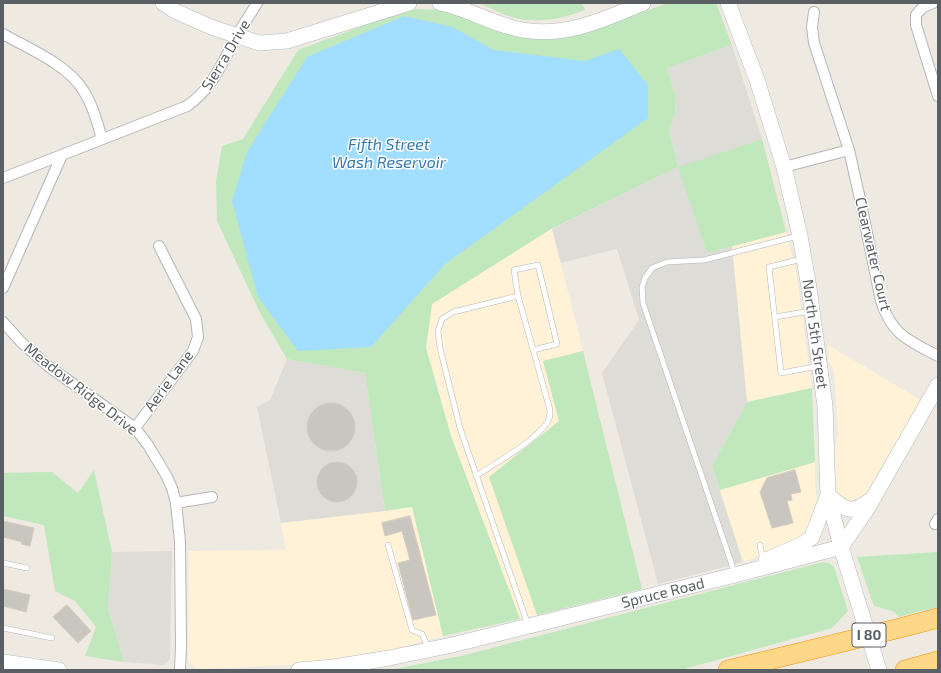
<!DOCTYPE html>
<html>
<head>
<meta charset="utf-8">
<style>
	body { margin:0 }
	#map { position:relative; width:941px; height:673px; overflow:hidden; background:#eeeae2; font-family:"Exo 2",sans-serif }
	canvas { display:block }
	.frame { position:absolute; inset:0; border:4px solid #5a5f64; pointer-events:none }
</style>
</head>
<body>
<div id="map">
<canvas width="941" height="673"></canvas>
<div class="frame"></div>
</div>
<script>
const ctx = document.querySelector('canvas').getContext('2d');
ctx.lineJoin = 'round';
function fillPath(path, color) {
  ctx.fillStyle = color;
  ctx.fill(path, 'evenodd');
}
function strokePath(path, color, width, dash) {
  ctx.strokeStyle = color;
  ctx.lineWidth = width;
  ctx.lineCap = dash ? 'butt' : 'round';
  ctx.setLineDash(dash || []);
  ctx.stroke(path);
}
function drawText(font, color, halo, rows, align = 'center') {
  ctx.font = font + ' "Exo 2",sans-serif';
  ctx.lineWidth = 3;
  ctx.setLineDash([]);
  ctx.textBaseline = 'middle';
  ctx.strokeStyle = halo;
  ctx.fillStyle = color;
  for (const [text, x, y, turn = 0] of rows) {
    ctx.save();
    ctx.translate(x, y);
    ctx.rotate((+turn || 0) * Math.PI / 180);
    ctx.textAlign = isNaN(turn) ? turn : align;
    if (halo) ctx.strokeText(text, 0, 0);
    ctx.fillText(text, 0, 0);
    ctx.restore();
  }
}
const commercial = new Path2D(`
	M 552,229 L 583,351 L 543,361 L 559,421 L 489,477 L 537,615 L 520,619 L 451,436 L 426,348 L 432,304 Z
	M 786,232 L 796,270 L 812,388 L 747,402 L 732,246 Z
	M 828,345 L 921,400 L 861,502 L 857,506 L 836,496 L 835,450 L 838,434 L 834,371 L 829,362 Z
	M 815,462 L 815,483 L 818,510 L 811,531 L 796,543 L 738,564 L 720,490 Z
	M 412,507 L 443,636 L 372,655 L 310,664 L 197,669 L 188,662 L 189,551 L 286,550 L 281,523 Z`);
const industrial = new Path2D(`
	M 732,45 L 762,139 L 679,167 L 707,253 L 732,246 L 747,402 L 712,466 L 743,562 L 658,584 L 602,373 L 639,320 L 617,249 L 561,263 L 552,229 L 678,167 L 669,130 L 675,114 L 676,97 L 667,68 Z
	M 287,359 L 365,373 L 385,511 L 281,523 L 257,407 L 270,400 Z
	M 172,551 L 170,659 L 164,665 L 124,662 L 108,609 L 112,552 Z`);
const green = new Path2D(`
	M 479,3 L 582,3 L 585,10 C 561,19 537,24 511,17 C 500,13 490,8 479,3 Z
	M 668,3 L 716,3 L 732,45 L 667,68 L 676,97 L 675,114 L 669,130 L 678,167 L 762,139 L 786,232 L 707,253 L 678,167 L 551,229 L 432,304 L 426,348 L 451,436 L 520,619 L 443,636 L 412,507 L 385,511 L 365,373 L 287,359 L 260,313 L 217,221 L 216,181 L 222,146 L 243,139 L 298,50 L 395,14 L 414,9 L 450,10 L 518,36 L 539,39 L 564,37 L 600,27 Z
	M 583,351 L 642,589 L 537,615 L 489,477 L 559,421 L 543,361 Z
	M 812,388 L 815,462 L 720,490 L 712,466 L 747,402 Z
	M 94,470 L 112,552 L 108,609 L 124,662 L 85,656 L 96,627 L 75,601 L 55,591 L 44,525 L 3,516 L 3,473 L 52,472 L 78,493 Z
	M 938,552 L 938,607 L 898,617 L 895,612 L 874,606 L 857,557 Z
	M 823,562 L 829,563 L 834,567 L 848,611 L 832,628 L 681,670 L 389,670 L 461,656 Z`);
const water = new Path2D(`
	M 404,16 L 452,27 L 494,50 L 585,61 L 619,49 L 648,85 L 648,118 L 445,264 L 371,347 L 298,351 L 258,297 L 232,201 L 247,152 L 307,57 Z`);
const building = new Path2D(`
	M307 427a24 24 0 1 1 48 0a24 24 0 1 1-48 0Z
	M317 482a20 20 0 1 1 40 0a20 20 0 1 1-40 0Z
	M 795,470 L 801,492 L 791,494 L 792,500 L 787,501 L 793,523 L 772,528 L 760,492 L 767,478 Z
	M 410,516 L 436,615 L 413,620 L 398,563 L 410,560 L 402,531 L 385,536 L 382,523 Z
	M 3,521 L 34,528 L 30,546 L 21,544 L 22,542 L 3,537 Z
	M 3,589 L 30,595 L 26,612 L 3,606 Z
	M 67,605 L 91,631 L 78,643 L 53,617 Z`);
const lane = new Path2D(`
	M 802,259 L 769,267 L 781,373 L 819,366
	M 518,296 L 514,270 L 538,265 L 557,344 L 533,350
	M 775,317 L 811,311
	M 476,476 C 496,463 532,443 546,424 C 550,420 550,415 550,410 L 518,296 L 453,312 L 442,319 L 438,331 L 440,348 L 460,428 L 528,625
	M 388,545 L 412,630 L 422,634 L 429,649
	M 760,545 L 763,560
	M 3,563 L 27,568
	M 735,574 L 643,303 L 642,287 L 645,278 L 652,268 L 667,262 L 704,260 L 798,236
	M 3,628 L 52,638`);
const street = new Path2D(`
	M 933,3 L 923,7 L 916,15 L 916,25 L 938,96
	M 814,12 L 812,27 L 814,43 L 849,150 L 860,199 L 881,301 C 892,335 908,340 938,356
	M 3,34 C 29,49 67,64 83,90 C 93,105 97,122 102,139
	M 784,167 L 849,150
	M 3,178 L 187,106 C 212,89 222,63 236,38 C 242,26 250,15 257,3
	M 3,288 L 62,155
	M 3,322 L 21,342 L 48,366 L 135,428 L 148,445 L 166,475 L 172,488 L 176,503 L 180,541 L 181,645 L 180,670
	M 135,428 L 193,351 L 198,337 L 196,319 L 159,246
	M 176,503 L 212,497
	M 935,524 L 938,519`);
const secondary = new Path2D(`
	M 163,3 L 175,11 L 211,27 L 259,43 L 287,41 L 409,3
	M 440,3 C 464,8 484,19 507,26 C 554,42 600,22 643,3
	M 728,3 L 757,80 L 784,167 L 800,236 L 809,288 L 825,406 L 828,495 L 841,547 L 879,670
	M 828,495 C 847,511 850,515 872,499
	M 766,560 L 803,544 L 812,537 L 828,495
	M 3,662 L 59,670
	M 299,670 L 334,667 L 389,658 L 452,645 L 735,575 L 841,547 L 867,509 L 938,385`);
const highway = new Path2D(`
	M 904,627 L 938,618
	M 728,670 L 835,644
	M 905,670 L 938,661`);
const highwayBridge = new Path2D(`
	M 835,644 L 904,627`);
const shields = [
	[869,635,34]
];
const shieldNames = [
	["I 80",869,635]
];
const streetNames = [
	["Sierra Drive",226,55,-59],
	["Clearwater Court",873,254,77],
	["North 5th Street",815,334,82],
	["Aerie Lane",169,381,-54],
	["Meadow Ridge Drive",81,389,38],
	["Spruce Road",663,593,-14]
];
const waterNames = [
	["Fifth Street",389,145],
	["Wash Reservoir",389,163]
];
fillPath(commercial, '#fff2d6');
fillPath(industrial, '#dedcd7');
fillPath(green, '#c1e7bd');
fillPath(water, '#a1deff');
fillPath(building, '#c9c5bf');
strokePath(building, '#d3ccc0', 1);
strokePath(lane, '#b3b6ba', 6);
strokePath(street, '#b3b6ba', 12);
strokePath(secondary, '#b4b8bd', 16);
strokePath(highway, '#f09100', 20);
strokePath(lane, '#fff', 5);
strokePath(street, '#fff', 10);
strokePath(secondary, '#fff', 15);
strokePath(highway, '#ffd788', 19);
strokePath(highwayBridge, '#f09100', 20, []);
strokePath(highwayBridge, '#ffd788', 19);
for (const [x, y, w] of shields) {
  const box = new Path2D();
  box.roundRect(x - w / 2, y - 12, w, 24, 3);
  ctx.fillStyle = '#fff';
  ctx.fill(box);
  strokePath(box, '#5a5f64', 1);
}
drawText('bold 14px', '#5a5f64', null, shieldNames);
drawText('15px', '#5a5f64', '#fff', streetNames);
drawText('italic 16px', '#377aad', '#fff', waterNames);
</script>
</body>
</html>
